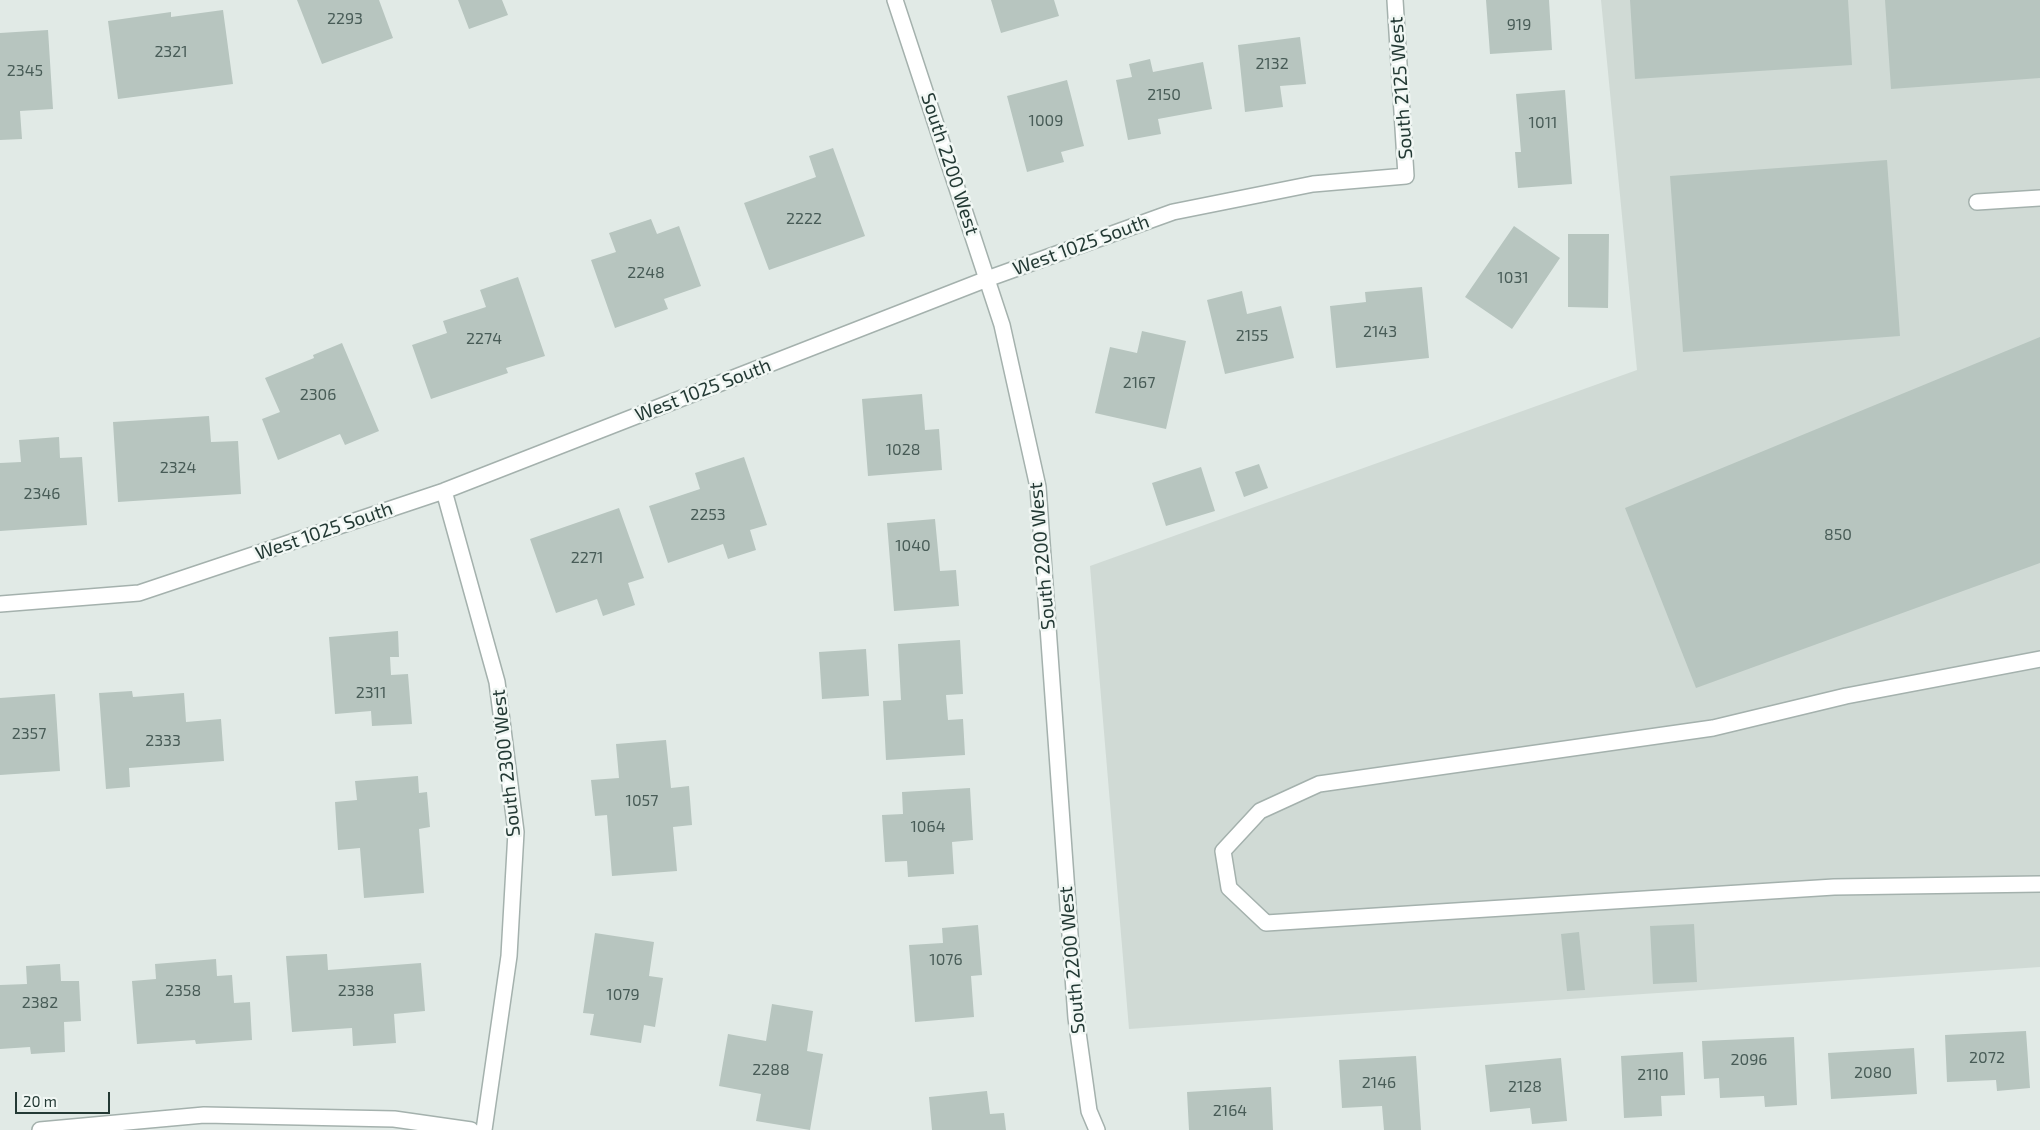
<!DOCTYPE html>
<html>
<head>
<meta charset="utf-8">
<style>
	body { margin:0 }
	#map { position:relative; width:2040px; height:1130px; overflow:hidden; background:#e1eae6; font-family:"Exo 2",sans-serif }
	canvas { display:block }
	.scale { position:absolute; left:15px; top:1092px; width:95px; height:22px; box-sizing:border-box; border:2px solid #233934; border-top:0; padding-left:6px; font-size:15px; line-height:18px; white-space:nowrap; color:#233934; -webkit-text-stroke:4px #f1f7f4; paint-order:stroke }
</style>
</head>
<body>
<div id="map">
<canvas width="2040" height="1130"></canvas>
<div class="scale">20 m</div>
</div>
<script>
const ctx = document.querySelector('canvas').getContext('2d');
ctx.lineJoin = 'round';
function fillPath(path, color) {
  ctx.fillStyle = color;
  ctx.fill(path, 'evenodd');
}
function strokePath(path, color, width, dash) {
  ctx.strokeStyle = color;
  ctx.lineWidth = width;
  ctx.lineCap = dash ? 'butt' : 'round';
  ctx.setLineDash(dash || []);
  ctx.stroke(path);
}
function drawText(font, color, halo, rows, align = 'center') {
  ctx.font = font + ' "Exo 2",sans-serif';
  ctx.lineWidth = 5;
  ctx.setLineDash([]);
  ctx.textBaseline = 'middle';
  ctx.strokeStyle = halo;
  ctx.fillStyle = color;
  for (const [text, x, y, turn = 0] of rows) {
    ctx.save();
    ctx.translate(x, y);
    ctx.rotate((+turn || 0) * Math.PI / 180);
    ctx.textAlign = isNaN(turn) ? turn : align;
    if (halo) ctx.strokeText(text, 0, 0);
    ctx.fillText(text, 0, 0);
    ctx.restore();
  }
}
const built = new Path2D(`
	M 1601,0 L 2040,0 L 2040,967 L 1129,1029 L 1090,566 L 1637,370 Z`);
const building = new Path2D(`
	M 297,0 L 379,0 L 393,38 L 322,64 Z
	M 458,0 L 502,0 L 508,15 L 469,29 Z
	M 991,0 L 1054,0 L 1059,16 L 1001,33 Z
	M 1486,0 L 1549,0 L 1552,50 L 1490,54 Z
	M 1630,0 L 1848,0 L 1852,65 L 1635,79 Z
	M 1885,0 L 2040,0 L 2040,78 L 1891,89 Z
	M 223,10 L 233,84 L 118,99 L 108,21 L 171,12 L 171,17 Z
	M 48,30 L 53,109 L 20,111 L 22,139 L 0,140 L 0,33 Z
	M 1300,37 L 1306,84 L 1280,86 L 1283,107 L 1245,112 L 1238,45 Z
	M 1150,59 L 1153,72 L 1203,62 L 1212,109 L 1158,119 L 1161,134 L 1128,140 L 1116,80 L 1132,77 L 1129,64 Z
	M 1067,80 L 1084,146 L 1061,152 L 1064,162 L 1027,172 L 1007,96 Z
	M 1565,90 L 1572,184 L 1518,188 L 1515,152 L 1521,152 L 1516,94 Z
	M 833,148 L 865,236 L 769,270 L 744,203 L 816,177 L 809,156 Z
	M 1887,160 L 1900,336 L 1683,352 L 1670,176 Z
	M 651,219 L 657,234 L 679,226 L 701,286 L 664,299 L 668,309 L 615,328 L 591,260 L 616,252 L 609,233 Z
	M 1514,226 L 1560,258 L 1512,329 L 1465,297 Z
	M 1568,234 L 1609,234 L 1608,308 L 1568,307 Z
	M 518,277 L 545,356 L 506,368 L 508,373 L 431,399 L 412,345 L 447,333 L 443,321 L 486,307 L 480,290 Z
	M 1422,287 L 1429,358 L 1336,368 L 1330,306 L 1366,302 L 1365,292 Z
	M 1242,291 L 1247,314 L 1281,306 L 1294,358 L 1225,374 L 1207,300 Z
	M 1142,331 L 1186,341 L 1166,429 L 1095,413 L 1110,347 L 1137,353 Z
	M 2040,337 L 2040,563 L 1696,688 L 1625,508 Z
	M 342,343 L 379,431 L 345,445 L 340,434 L 278,460 L 262,419 L 280,412 L 265,378 L 314,358 L 313,355 Z
	M 922,394 L 925,430 L 939,429 L 942,470 L 868,476 L 862,399 Z
	M 209,416 L 211,442 L 238,441 L 241,494 L 118,502 L 113,422 Z
	M 59,437 L 60,458 L 82,457 L 87,525 L 0,531 L 0,463 L 21,462 L 19,440 Z
	M 744,457 L 767,525 L 750,530 L 756,550 L 728,559 L 723,544 L 668,563 L 649,506 L 700,489 L 695,473 Z
	M 1259,464 L 1268,488 L 1244,497 L 1235,472 Z
	M 1201,467 L 1215,511 L 1166,526 L 1152,483 Z
	M 619,508 L 644,578 L 628,583 L 635,605 L 603,616 L 597,599 L 556,613 L 530,539 Z
	M 935,519 L 940,571 L 956,570 L 959,606 L 894,611 L 887,523 Z
	M 398,631 L 399,657 L 390,657 L 391,675 L 408,674 L 412,724 L 372,726 L 371,711 L 335,714 L 329,637 Z
	M 960,640 L 963,694 L 946,695 L 948,720 L 963,719 L 965,755 L 886,760 L 883,701 L 901,700 L 898,644 Z
	M 866,649 L 869,696 L 822,699 L 819,652 Z
	M 132,691 L 133,697 L 184,693 L 186,722 L 221,719 L 224,761 L 129,768 L 130,787 L 106,789 L 99,693 Z
	M 55,694 L 60,771 L 0,775 L 0,698 Z
	M 666,740 L 671,788 L 689,786 L 692,825 L 673,827 L 677,871 L 612,876 L 607,815 L 595,816 L 591,780 L 619,778 L 616,744 Z
	M 418,776 L 419,793 L 427,792 L 430,827 L 419,829 L 424,893 L 364,898 L 360,848 L 338,850 L 335,802 L 357,800 L 355,781 Z
	M 970,788 L 973,840 L 952,842 L 954,874 L 908,877 L 907,861 L 885,862 L 882,815 L 903,814 L 902,792 Z
	M 1694,924 L 1697,982 L 1653,984 L 1650,926 Z
	M 978,925 L 982,975 L 971,976 L 974,1017 L 915,1022 L 909,945 L 943,943 L 942,928 Z
	M 1579,932 L 1585,990 L 1567,991 L 1561,934 Z
	M 595,933 L 654,942 L 649,976 L 663,978 L 655,1027 L 644,1025 L 641,1043 L 590,1035 L 594,1014 L 583,1013 Z
	M 327,954 L 328,970 L 421,963 L 425,1011 L 394,1014 L 396,1043 L 353,1046 L 352,1028 L 292,1032 L 286,956 Z
	M 216,959 L 217,976 L 232,975 L 234,1003 L 250,1002 L 252,1040 L 196,1044 L 195,1040 L 137,1044 L 132,981 L 156,979 L 155,964 Z
	M 60,964 L 61,981 L 79,981 L 81,1021 L 64,1022 L 65,1052 L 31,1054 L 30,1047 L 0,1049 L 0,985 L 27,984 L 26,966 Z
	M 772,1004 L 813,1011 L 807,1051 L 823,1054 L 810,1130 L 756,1121 L 761,1094 L 719,1086 L 728,1034 L 766,1041 Z
	M 2026,1031 L 2030,1088 L 1997,1091 L 1996,1080 L 1947,1082 L 1945,1035 Z
	M 1794,1037 L 1797,1105 L 1765,1107 L 1764,1096 L 1720,1098 L 1719,1078 L 1704,1079 L 1702,1041 Z
	M 1914,1048 L 1917,1094 L 1831,1099 L 1828,1053 Z
	M 1683,1052 L 1685,1095 L 1661,1096 L 1662,1116 L 1624,1118 L 1621,1056 Z
	M 1416,1056 L 1421,1130 L 1384,1130 L 1382,1106 L 1342,1108 L 1339,1060 Z
	M 1561,1058 L 1567,1121 L 1532,1124 L 1530,1108 L 1490,1112 L 1485,1065 Z
	M 1271,1087 L 1273,1130 L 1189,1130 L 1187,1092 Z
	M 987,1091 L 990,1114 L 1004,1113 L 1006,1130 L 932,1130 L 929,1097 Z`);
const minor = new Path2D(`
	M 895,0 L 1002,325 L 1038,487 L 1076,1018 L 1089,1111 L 1097,1130
	M 1977,202 L 2040,198
	M 444,491 L 497,682 L 516,832 L 509,956 L 484,1130
	M 0,604 L 139,593 L 444,491 L 987,279 L 1173,212 L 1313,184 L 1406,176 L 1395,0
	M 2040,659 L 1846,696 L 1713,728 L 1319,784 L 1260,811 L 1223,851 L 1229,888 L 1266,923 L 1834,887 L 2040,884
	M 40,1130 L 204,1115 L 394,1119 L 471,1130`);
const numberNames = [
	["2293",345,19],
	["919",1519,25],
	["2321",171,52],
	["2132",1272,64],
	["2345",25,71],
	["2150",1164,95],
	["1009",1046,121],
	["1011",1543,123],
	["2222",804,219],
	["2248",646,273],
	["1031",1513,278],
	["2143",1380,332],
	["2155",1252,336],
	["2274",484,339],
	["2167",1139,383],
	["2306",318,395],
	["1028",903,450],
	["2324",178,468],
	["2346",42,494],
	["2253",708,515],
	["850",1838,535],
	["1040",913,546],
	["2271",587,558],
	["2311",371,693],
	["2357",29,734],
	["2333",163,741],
	["1057",642,801],
	["1064",928,827],
	["1076",946,960],
	["2358",183,991],
	["2338",356,991],
	["1079",623,995],
	["2382",40,1003],
	["2072",1987,1058],
	["2096",1749,1060],
	["2288",771,1070],
	["2080",1873,1073],
	["2110",1653,1075],
	["2146",1379,1083],
	["2128",1525,1087],
	["2164",1230,1111]
];
const streetNames = [
	["South 2125 West",1401,88,-94],
	["South 2200 West",950,164,72],
	["West 1025 South",1081,245,-20],
	["West 1025 South",703,390,-21],
	["West 1025 South",324,531,-19],
	["South 2200 West",1042,556,-95],
	["South 2300 West",506,763,-96],
	["South 2200 West",1072,960,-95]
];
fillPath(built, '#d0dad5');
fillPath(building, '#b7c5bf');
strokePath(minor, '#a4b1ad', 18);
strokePath(minor, '#fff', 15);
drawText('16px', '#485c57', null, numberNames);
drawText('19px', '#233934', '#f1f7f4', streetNames);
</script>
</body>
</html>
